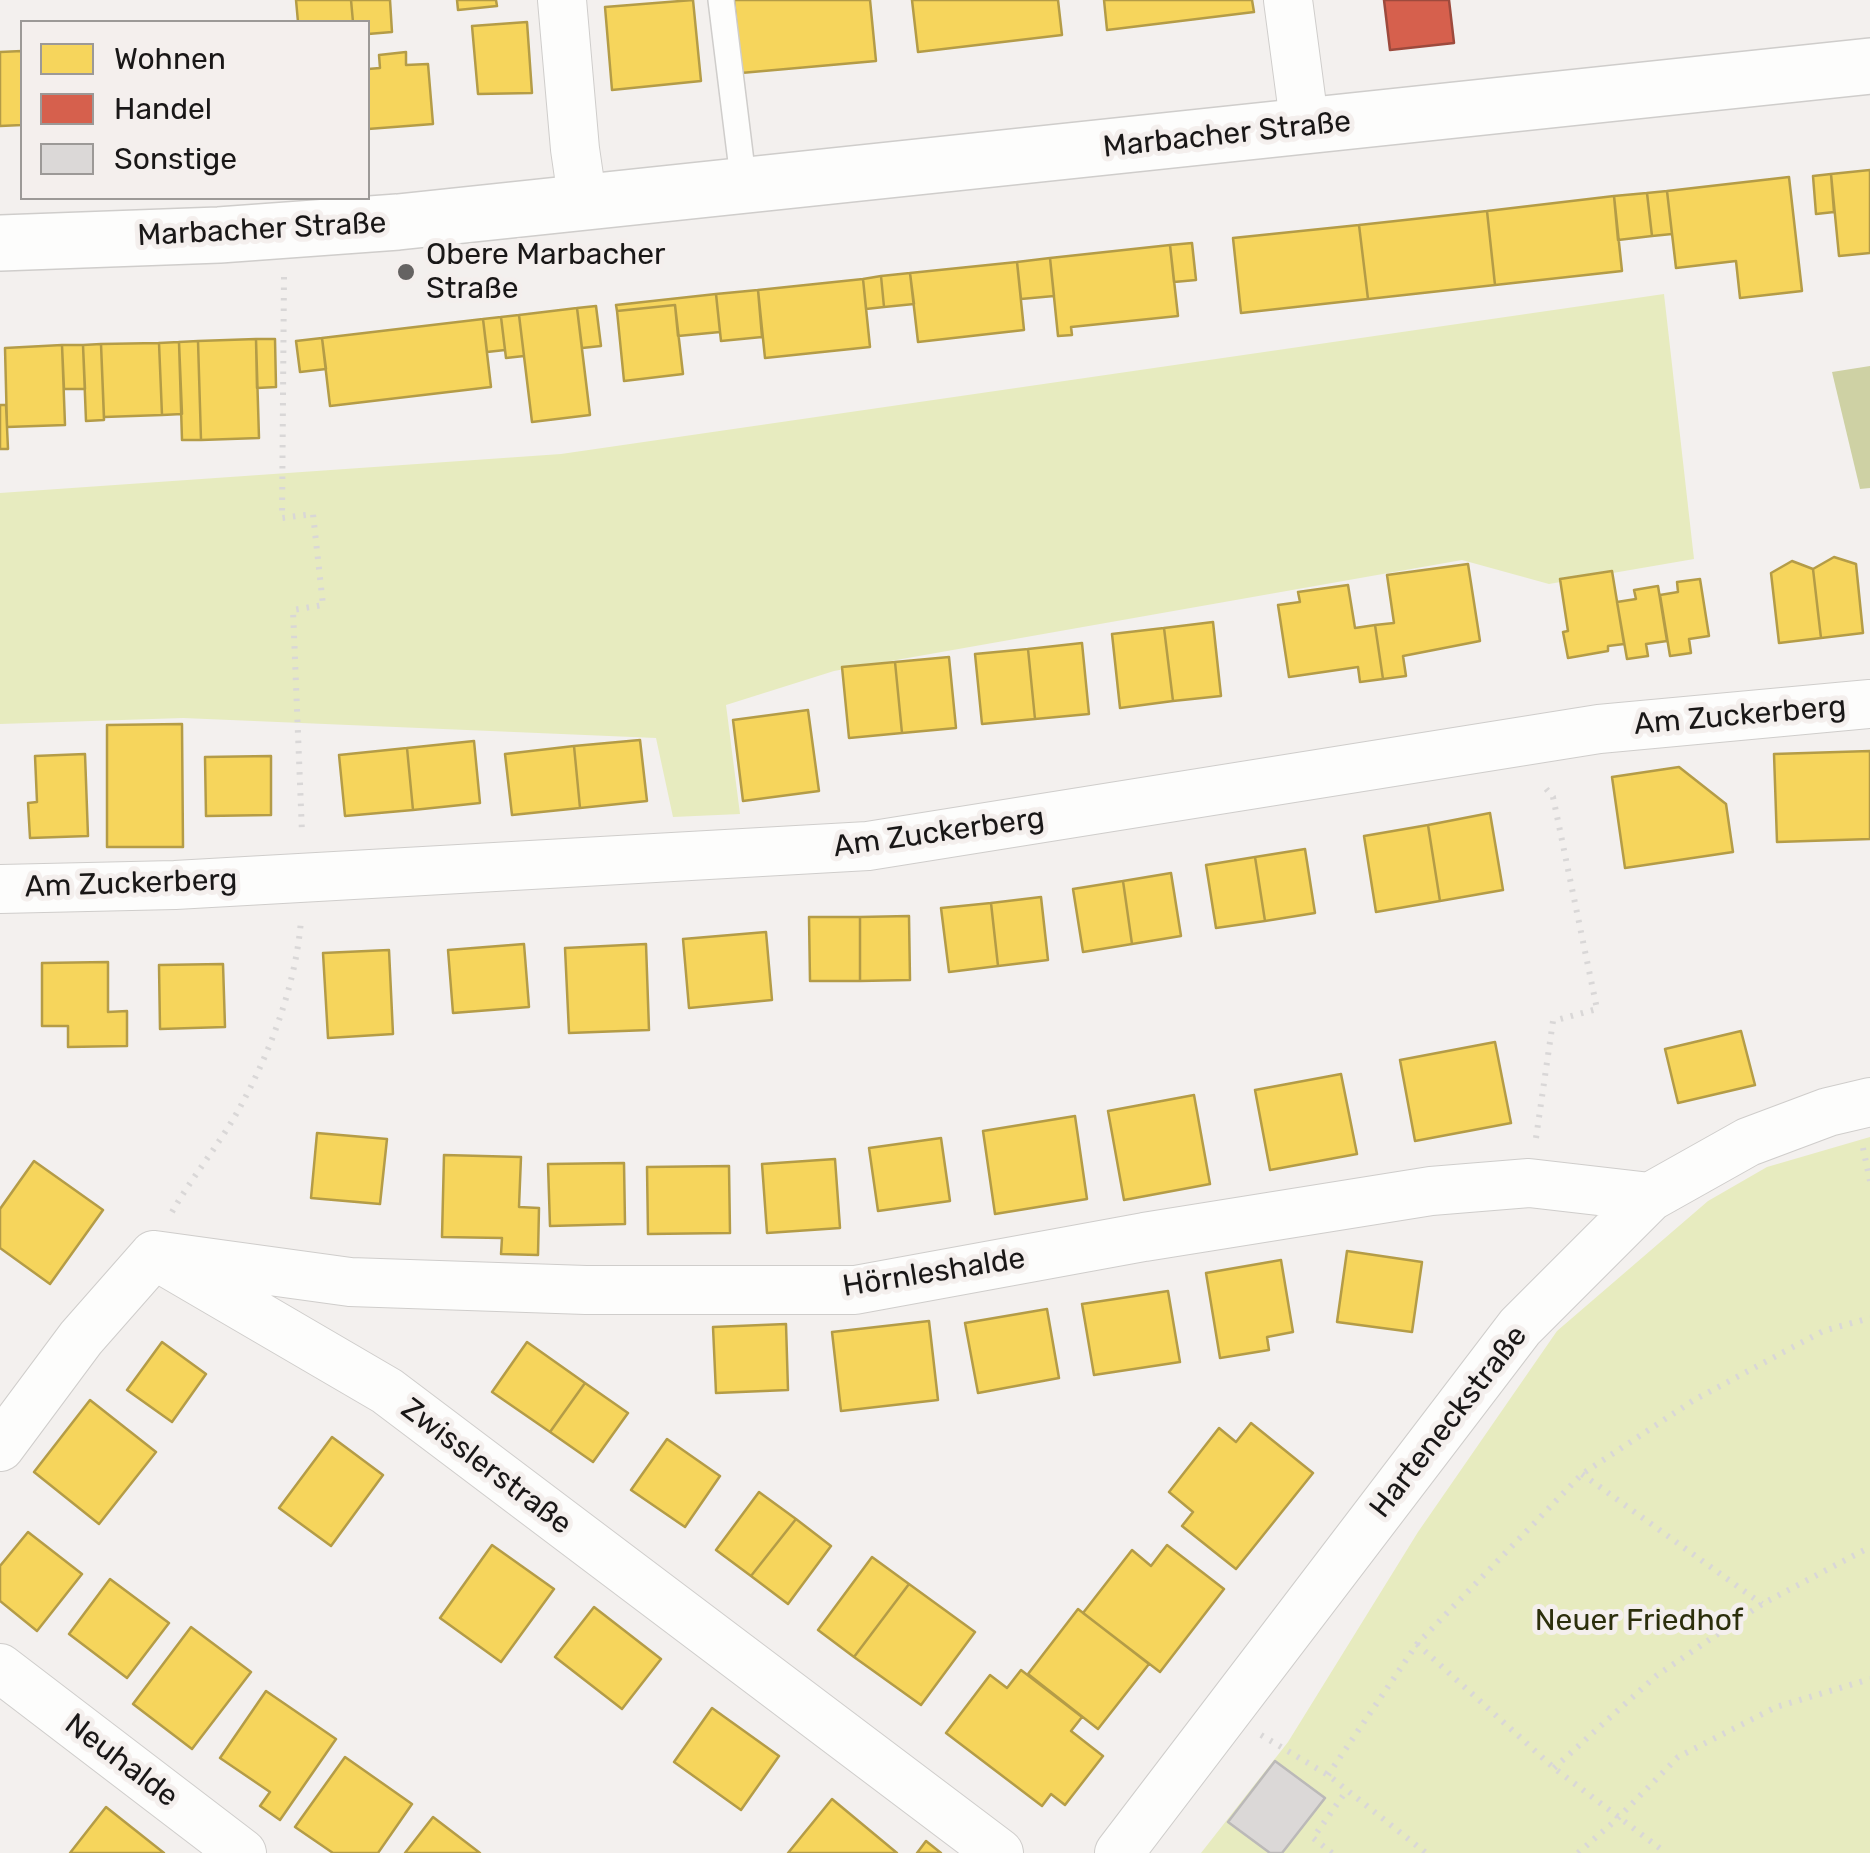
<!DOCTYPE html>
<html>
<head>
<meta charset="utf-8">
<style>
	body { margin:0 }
	#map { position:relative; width:1870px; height:1853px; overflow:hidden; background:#f3f0ee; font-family:Rubik,sans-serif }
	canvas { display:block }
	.legend { position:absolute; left:20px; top:20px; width:350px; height:180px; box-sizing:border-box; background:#f4efed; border:2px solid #9c9997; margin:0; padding:12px 18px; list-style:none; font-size:30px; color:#191717 }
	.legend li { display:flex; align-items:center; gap:20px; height:50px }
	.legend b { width:50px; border:2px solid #9c9997 }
</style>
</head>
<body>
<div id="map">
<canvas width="1870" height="1853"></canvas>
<ul class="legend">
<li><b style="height:28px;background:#f6d55c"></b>Wohnen</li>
<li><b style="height:28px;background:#d6604d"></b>Handel</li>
<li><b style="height:28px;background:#dbd8d7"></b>Sonstige</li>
</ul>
</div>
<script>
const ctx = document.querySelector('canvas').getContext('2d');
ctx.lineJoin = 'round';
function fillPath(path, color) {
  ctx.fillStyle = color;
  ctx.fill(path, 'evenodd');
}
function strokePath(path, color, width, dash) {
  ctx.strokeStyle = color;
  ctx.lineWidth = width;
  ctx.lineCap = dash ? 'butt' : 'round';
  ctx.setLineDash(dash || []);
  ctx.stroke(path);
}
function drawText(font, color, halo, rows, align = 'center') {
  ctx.font = font + ' Rubik,sans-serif';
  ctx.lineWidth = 10;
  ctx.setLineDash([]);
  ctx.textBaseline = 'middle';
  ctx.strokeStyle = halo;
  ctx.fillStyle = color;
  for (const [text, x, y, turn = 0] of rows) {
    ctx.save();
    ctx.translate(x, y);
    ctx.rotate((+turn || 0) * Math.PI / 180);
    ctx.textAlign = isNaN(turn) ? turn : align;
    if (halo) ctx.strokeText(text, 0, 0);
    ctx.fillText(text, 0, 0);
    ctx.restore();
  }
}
const green = new Path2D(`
	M 1664,294 L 1694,559 L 1549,584 L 1462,560 L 834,671 L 726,705 L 740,814 L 673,817 L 656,738 L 183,718 L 0,724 L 0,493 L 561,454 Z
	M 1870,1137 L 1870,1853 L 1201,1853 L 1288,1742 L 1418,1532 L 1557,1331 L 1708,1201 L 1767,1167 Z`);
const forest = new Path2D(`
	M 1870,366 L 1870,488 L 1860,489 L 1832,372 Z`);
const homes = new Path2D(`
	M 296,0 L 351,0 L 353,22 L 298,22 Z
	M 351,0 L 390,0 L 392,32 L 368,34 L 368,22 L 353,22 Z
	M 457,0 L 496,0 L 497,6 L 458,10 Z
	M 693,0 L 701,81 L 612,90 L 605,7 Z
	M 734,0 L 870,0 L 876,61 L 741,73 Z
	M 912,0 L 1058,0 L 1062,35 L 918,52 Z
	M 1104,0 L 1252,0 L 1254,12 L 1107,30 Z
	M 527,22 L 532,93 L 478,94 L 472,26 Z
	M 22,51 L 22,125 L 0,126 L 0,52 Z
	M 406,52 L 406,65 L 428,64 L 433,124 L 368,129 L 368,69 L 380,68 L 379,55 Z
	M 1870,170 L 1870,253 L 1839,256 L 1831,174 Z
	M 1831,174 L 1834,212 L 1816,214 L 1813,176 Z
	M 1789,177 L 1802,291 L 1740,298 L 1736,261 L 1676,268 L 1667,191 Z
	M 1667,191 L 1672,234 L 1652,236 L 1647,193 Z
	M 1647,193 L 1652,236 L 1618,240 L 1614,196 Z
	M 1614,196 L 1622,271 L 1495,285 L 1487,211 Z
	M 1487,211 L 1495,285 L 1368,299 L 1359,225 Z
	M 1359,225 L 1368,299 L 1241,313 L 1233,238 Z
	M 1192,243 L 1196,280 L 1174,282 L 1170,245 Z
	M 1170,245 L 1178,316 L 1071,327 L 1072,335 L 1058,336 L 1050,258 Z
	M 1050,258 L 1054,296 L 1021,299 L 1017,262 Z
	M 1017,262 L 1024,330 L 918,342 L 910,273 Z
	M 910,273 L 914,304 L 884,307 L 881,276 Z
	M 881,276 L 884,307 L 866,309 L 863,279 Z
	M 863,279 L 870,347 L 765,358 L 758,290 Z
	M 758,290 L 762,337 L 721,341 L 716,294 Z
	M 716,294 L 720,332 L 678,336 L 675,305 L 617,311 L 616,305 Z
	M 675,305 L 683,374 L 624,381 L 617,311 Z
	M 596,306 L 601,346 L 582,348 L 577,308 Z
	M 577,308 L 590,415 L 532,422 L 519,315 Z
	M 519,315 L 524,356 L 506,358 L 501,317 Z
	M 501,317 L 505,350 L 487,352 L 483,319 Z
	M 483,319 L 491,387 L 330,406 L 322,338 Z
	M 322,338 L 326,369 L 300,372 L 296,341 Z
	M 256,339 L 259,438 L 201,440 L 198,341 Z
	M 256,339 L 275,339 L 276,387 L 257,388 Z
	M 198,341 L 201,440 L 182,440 L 179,342 Z
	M 179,342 L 182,414 L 162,415 L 159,343 Z
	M 159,343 L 162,415 L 104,417 L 101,344 Z
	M 101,344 L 104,420 L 86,421 L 83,345 Z
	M 62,345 L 65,425 L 7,427 L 5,348 Z
	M 62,345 L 83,345 L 85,389 L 64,389 Z
	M 0,405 L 6,405 L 8,449 L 0,449 Z
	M 1834,557 L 1856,564 L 1863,633 L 1821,638 L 1813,569 Z
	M 1792,561 L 1813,569 L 1821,638 L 1779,643 L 1771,573 Z
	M 1468,564 L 1480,641 L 1403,656 L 1406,676 L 1383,679 L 1375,625 L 1394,623 L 1387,575 Z
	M 1612,571 L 1624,644 L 1608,646 L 1608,651 L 1568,658 L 1563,632 L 1568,631 L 1560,579 Z
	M 1700,579 L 1709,636 L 1689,639 L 1691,653 L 1670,656 L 1660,595 L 1678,592 L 1677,582 Z
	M 1348,585 L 1355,628 L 1375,625 L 1383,679 L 1360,682 L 1358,667 L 1289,677 L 1278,605 L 1300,602 L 1298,592 Z
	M 1658,586 L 1667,641 L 1646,644 L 1648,656 L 1627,659 L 1617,602 L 1636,599 L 1634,590 Z
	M 1213,622 L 1221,696 L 1173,701 L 1164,628 Z
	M 1164,628 L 1173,701 L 1120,708 L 1112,634 Z
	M 1082,643 L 1089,714 L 1035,719 L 1028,649 Z
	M 1028,649 L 1035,719 L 982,724 L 975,654 Z
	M 949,657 L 956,728 L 902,733 L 895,662 Z
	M 895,662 L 902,733 L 849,738 L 842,667 Z
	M 808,710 L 819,791 L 743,801 L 733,720 Z
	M 182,724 L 183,847 L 107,847 L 107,725 Z
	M 640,740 L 647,801 L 580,808 L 574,746 Z
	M 474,741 L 480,803 L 413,810 L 407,748 Z
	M 574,746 L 580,808 L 512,815 L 505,754 Z
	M 407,748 L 413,810 L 345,816 L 339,755 Z
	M 1870,751 L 1870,839 L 1777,842 L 1774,754 Z
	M 85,754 L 88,836 L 30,838 L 28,803 L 37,802 L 35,756 Z
	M 271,756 L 271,815 L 206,816 L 205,757 Z
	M 1679,767 L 1726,804 L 1733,852 L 1625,868 L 1612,777 Z
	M 1490,813 L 1503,890 L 1440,901 L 1428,825 Z
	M 1428,825 L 1440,901 L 1376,912 L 1364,836 Z
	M 1305,849 L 1315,913 L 1265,921 L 1255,857 Z
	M 1255,857 L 1265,921 L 1216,928 L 1206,865 Z
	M 1171,873 L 1181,936 L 1132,944 L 1123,881 Z
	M 1123,881 L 1132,944 L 1083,952 L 1073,889 Z
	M 1041,897 L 1048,960 L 998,966 L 991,903 Z
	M 991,903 L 998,966 L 949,972 L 941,908 Z
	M 909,916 L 910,980 L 860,981 L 860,917 Z
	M 809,917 L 860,917 L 860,981 L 810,981 Z
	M 766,932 L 772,1000 L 689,1008 L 683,939 Z
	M 524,944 L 529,1007 L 453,1013 L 448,950 Z
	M 646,944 L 649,1030 L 569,1033 L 565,948 Z
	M 389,950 L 393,1034 L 328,1038 L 323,953 Z
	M 108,962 L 108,1012 L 127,1011 L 127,1046 L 68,1047 L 68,1026 L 42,1026 L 42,963 Z
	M 223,964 L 225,1027 L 160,1029 L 159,965 Z
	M 1741,1031 L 1755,1085 L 1678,1103 L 1665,1049 Z
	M 1495,1042 L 1511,1123 L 1415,1141 L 1400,1060 Z
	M 1341,1074 L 1357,1154 L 1270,1170 L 1255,1090 Z
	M 1194,1095 L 1210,1184 L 1124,1200 L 1108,1111 Z
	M 1075,1116 L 1087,1199 L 995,1214 L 983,1131 Z
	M 317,1133 L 387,1139 L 380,1204 L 311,1198 Z
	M 941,1138 L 950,1201 L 878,1211 L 869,1148 Z
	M 444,1155 L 521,1157 L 519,1207 L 539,1208 L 538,1255 L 501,1254 L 502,1238 L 442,1237 Z
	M 835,1159 L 840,1228 L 767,1233 L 762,1164 Z
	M 34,1161 L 103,1210 L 50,1284 L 0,1248 L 0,1209 Z
	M 624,1163 L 625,1224 L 550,1226 L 548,1164 Z
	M 729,1166 L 730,1233 L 648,1234 L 647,1167 Z
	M 1347,1251 L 1422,1262 L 1412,1332 L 1337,1322 Z
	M 1281,1260 L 1293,1332 L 1267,1337 L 1269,1350 L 1220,1358 L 1206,1273 Z
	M 1168,1291 L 1180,1362 L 1094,1375 L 1082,1304 Z
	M 1047,1309 L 1059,1378 L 978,1393 L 965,1323 Z
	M 929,1321 L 938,1400 L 841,1411 L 832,1332 Z
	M 786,1324 L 788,1390 L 716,1393 L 713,1327 Z
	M 162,1342 L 206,1374 L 172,1422 L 127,1390 Z
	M 527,1342 L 585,1383 L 550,1432 L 492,1392 Z
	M 585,1383 L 628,1413 L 593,1462 L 550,1432 Z
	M 90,1400 L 156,1452 L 99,1524 L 34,1472 Z
	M 1251,1423 L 1313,1473 L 1236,1569 L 1182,1526 L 1193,1512 L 1169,1492 L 1219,1428 L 1236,1442 Z
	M 332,1437 L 383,1475 L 331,1546 L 279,1508 Z
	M 667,1439 L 720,1476 L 685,1527 L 631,1490 Z
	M 759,1492 L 796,1519 L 751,1576 L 716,1550 Z
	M 796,1519 L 831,1546 L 788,1604 L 751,1576 Z
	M 28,1532 L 82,1574 L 37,1631 L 0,1601 L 0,1566 Z
	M 492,1545 L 554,1589 L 501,1662 L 440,1618 Z
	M 1167,1545 L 1224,1589 L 1160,1672 L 1083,1613 L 1132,1550 L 1151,1566 Z
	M 872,1557 L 909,1584 L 854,1657 L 818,1630 Z
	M 110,1579 L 169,1623 L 127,1678 L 69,1634 Z
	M 909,1584 L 975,1632 L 921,1705 L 854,1657 Z
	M 594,1607 L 661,1659 L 622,1709 L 555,1657 Z
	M 1078,1609 L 1149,1664 L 1098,1729 L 1028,1674 Z
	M 191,1627 L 251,1672 L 192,1749 L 133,1704 Z
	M 1021,1670 L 1082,1717 L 1071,1731 L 1103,1756 L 1065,1805 L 1051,1794 L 1042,1806 L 946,1733 L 990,1675 L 1007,1688 Z
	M 266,1691 L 336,1739 L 280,1820 L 260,1806 L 270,1792 L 220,1758 Z
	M 712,1708 L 779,1756 L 741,1810 L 674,1762 Z
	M 345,1757 L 412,1804 L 378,1853 L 333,1853 L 295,1827 Z
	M 832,1799 L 897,1853 L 788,1853 Z
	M 106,1807 L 164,1853 L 70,1853 Z
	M 433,1817 L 480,1853 L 405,1853 Z
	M 926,1841 L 941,1853 L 917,1853 Z`);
const shops = new Path2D(`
	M 1384,0 L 1449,0 L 1454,43 L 1390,50 Z`);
const building = new Path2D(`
	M 1275,1761 L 1325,1798 L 1282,1853 L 1270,1853 L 1228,1822 Z`);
const path = new Path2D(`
	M 284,277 L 282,518 L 313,514 L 323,605 L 293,610 L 302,833
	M 1536,1138 L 1553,1021 L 1597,1009 L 1553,797 L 1542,784
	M 1863,1148 L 1870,1181
	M 172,1212 C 192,1177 219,1145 239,1109 C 270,1053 296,985 301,920
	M 1582,1474 L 1762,1604
	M 1417,1644 L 1554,1768 L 1666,1853
	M 1261,1735 L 1328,1775 L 1426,1853
	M 1554,1768 L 1656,1676 L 1762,1604 L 1870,1547
	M 1328,1775 L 1417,1644 L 1582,1474 L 1694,1400 L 1823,1331 L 1870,1318
	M 1332,1853 L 1313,1838 L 1347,1790
	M 1578,1853 L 1617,1819 L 1678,1757 L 1776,1707 L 1870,1679`);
const service = new Path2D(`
	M 721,0 L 744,186`);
const minor = new Path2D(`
	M 562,0 L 575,149 L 583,204
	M 1288,0 L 1305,128
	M 0,889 L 175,885 L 868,846 L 1599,729 L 1870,704
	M 154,1255 L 350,1282 L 586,1290 L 855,1290 L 1144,1237 L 1431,1191 L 1529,1183 L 1650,1197
	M 0,1447 L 81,1338 L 154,1255 L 387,1391 L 999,1853
	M 0,1668 L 242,1853
	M 1119,1853 L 1520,1327 L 1650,1197 L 1748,1142 L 1828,1112 L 1870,1102`);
const secondary = new Path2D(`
	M 0,243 L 219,235 L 398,222 L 1870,66`);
const markers = [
	[406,272,10,"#656362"]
];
const streetNames = [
	["Marbacher Straße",1227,135,-6],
	["Marbacher Straße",262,230,-3],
	["Am Zuckerberg",1740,716,-5],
	["Am Zuckerberg",939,833,-8],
	["Am Zuckerberg",131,884,-2],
	["Hörnleshalde",934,1273,-9],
	["Harteneckstraße",1449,1422,-52],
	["Zwisslerstraße",486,1467,37],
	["Neuhalde",121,1761,37]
];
const poiNames = [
	["Obere Marbacher",426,255],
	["Straße",426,289]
];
const parkNames = [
	["Neuer Friedhof",1639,1621]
];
fillPath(green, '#e7ebbf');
fillPath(forest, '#ced1a4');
fillPath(homes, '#f6d55c');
strokePath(homes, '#b49c47', 2.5);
fillPath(shops, '#d6604d');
strokePath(shops, '#9d4a3d', 2.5);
fillPath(building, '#dbd8d7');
strokePath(building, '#bbb9b8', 2.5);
strokePath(service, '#cfcdcb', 28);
strokePath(minor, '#cfcdcb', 50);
strokePath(secondary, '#cfcdcb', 58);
strokePath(path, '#d9d7d7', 6, [2.5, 8]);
strokePath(service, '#fdfdfc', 25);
strokePath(minor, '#fdfdfc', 48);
strokePath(secondary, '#fdfdfc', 55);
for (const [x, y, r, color] of markers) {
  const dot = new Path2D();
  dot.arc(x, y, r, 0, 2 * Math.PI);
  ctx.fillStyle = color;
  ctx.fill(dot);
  strokePath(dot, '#f4efed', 4);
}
drawText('30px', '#191717', '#f4efed', streetNames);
drawText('30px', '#191717', '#f4efed', poiNames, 'left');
drawText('30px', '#2c2f0c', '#f4efed', parkNames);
</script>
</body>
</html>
